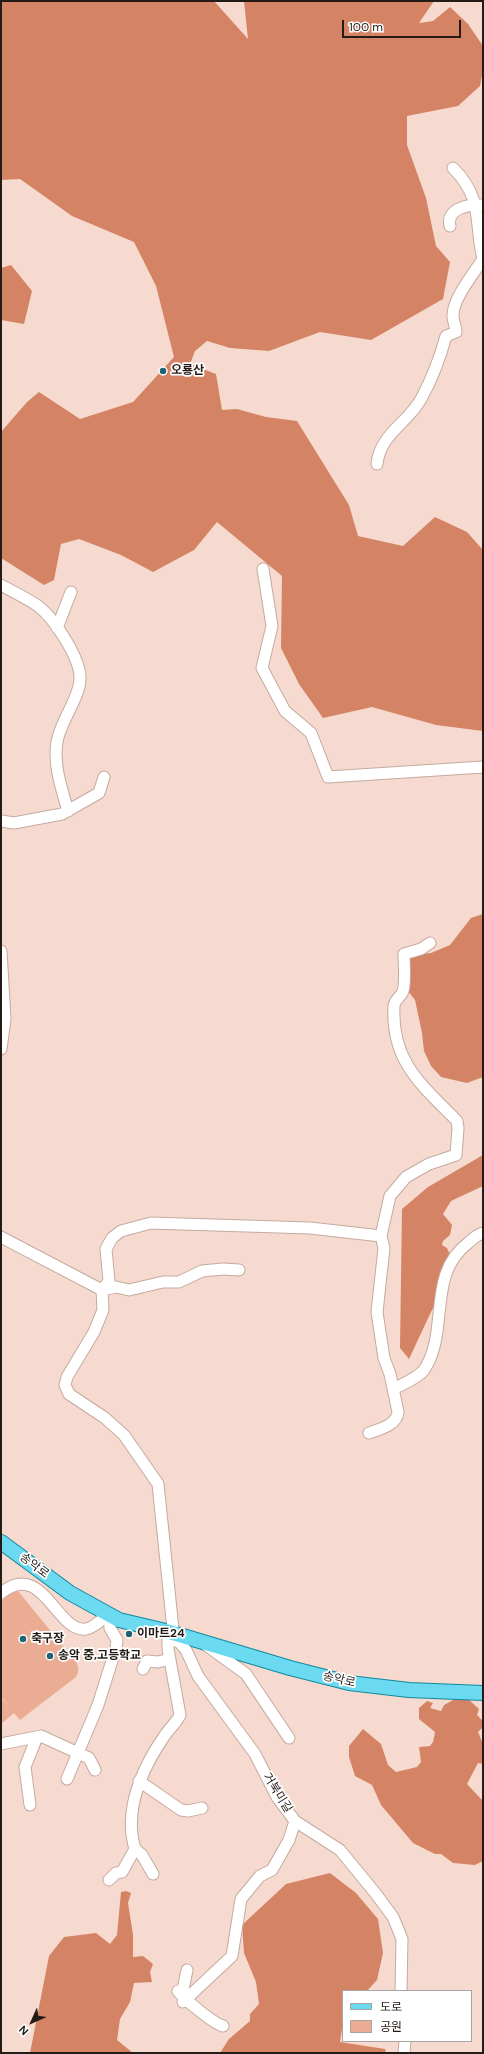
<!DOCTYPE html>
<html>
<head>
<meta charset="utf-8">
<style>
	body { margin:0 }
	#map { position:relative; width:484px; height:2054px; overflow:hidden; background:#f6dacf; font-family:"DM Sans","Noto Sans KR",sans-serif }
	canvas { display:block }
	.frame { position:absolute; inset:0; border:2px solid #241b17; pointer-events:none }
	.legend { position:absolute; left:342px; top:1990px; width:130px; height:52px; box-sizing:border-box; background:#fff; border:1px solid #a7a4a2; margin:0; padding:5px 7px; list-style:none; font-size:12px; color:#241b17 }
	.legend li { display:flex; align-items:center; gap:8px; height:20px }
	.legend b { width:20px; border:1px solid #a7a4a2 }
	.north { position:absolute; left:12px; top:2002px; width:40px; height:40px; -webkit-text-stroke:3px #fff; paint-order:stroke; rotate:225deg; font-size:11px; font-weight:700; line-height:16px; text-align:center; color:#241b17 }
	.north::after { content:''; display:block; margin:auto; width:14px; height:18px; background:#241b17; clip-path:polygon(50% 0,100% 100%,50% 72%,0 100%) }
	.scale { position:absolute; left:342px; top:20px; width:119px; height:18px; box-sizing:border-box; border:2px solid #241b17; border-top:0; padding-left:5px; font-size:12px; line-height:14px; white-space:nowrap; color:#241b17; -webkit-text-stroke:3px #fff; paint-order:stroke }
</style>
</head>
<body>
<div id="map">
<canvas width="484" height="2054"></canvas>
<div class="frame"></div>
<ul class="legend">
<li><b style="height:5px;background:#6bdaf0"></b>도로</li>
<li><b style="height:11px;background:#eaac93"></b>공원</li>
</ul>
<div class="north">N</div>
<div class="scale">100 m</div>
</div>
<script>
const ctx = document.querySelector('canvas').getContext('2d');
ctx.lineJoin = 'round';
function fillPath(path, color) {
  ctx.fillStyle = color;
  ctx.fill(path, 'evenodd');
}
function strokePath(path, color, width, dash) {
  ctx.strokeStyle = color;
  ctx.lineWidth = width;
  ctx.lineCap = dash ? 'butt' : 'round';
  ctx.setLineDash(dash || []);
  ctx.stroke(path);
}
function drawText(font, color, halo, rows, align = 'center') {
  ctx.font = font + ' "DM Sans","Noto Sans KR",sans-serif';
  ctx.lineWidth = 3.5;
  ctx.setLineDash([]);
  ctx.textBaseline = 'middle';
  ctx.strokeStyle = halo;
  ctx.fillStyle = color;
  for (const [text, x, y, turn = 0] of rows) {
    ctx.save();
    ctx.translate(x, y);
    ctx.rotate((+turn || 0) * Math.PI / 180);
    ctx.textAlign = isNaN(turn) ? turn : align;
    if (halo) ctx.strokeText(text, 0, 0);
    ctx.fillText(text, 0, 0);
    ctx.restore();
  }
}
const green = new Path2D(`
	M 18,1591 L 76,1662 C 79,1667 79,1671 76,1677 L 20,1720 L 14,1713 L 1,1724 L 1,1698 L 11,1709 L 1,1697 L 1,1601 L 12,1592 Z`);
const forest = new Path2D(`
	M 1,1 L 214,1 L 248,39 L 244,1 L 434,1 L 419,23 L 433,21 L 450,7 L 468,24 L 483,46 L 483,70 L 480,86 L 458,106 L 407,116 L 407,145 L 426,198 L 436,246 L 450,262 L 443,299 L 371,340 L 320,332 L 269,351 L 230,348 L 207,341 L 195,351 L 190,364 L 216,374 L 222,410 L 237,409 L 266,417 L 297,421 L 349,505 L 358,536 L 403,546 L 435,517 L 467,532 L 483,550 L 483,731 L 436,725 L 372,707 L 323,718 L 299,684 L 281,648 L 282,576 L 217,522 L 194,550 L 153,572 L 121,555 L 79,539 L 61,544 L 54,580 L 44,585 L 1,558 L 1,432 L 27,402 L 39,392 L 80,419 L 133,402 L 174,357 L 156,286 L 134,242 L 72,216 L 20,179 L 1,180 Z
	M 11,265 L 32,291 L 24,324 L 1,320 L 1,268 Z
	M 483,914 L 483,1077 L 467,1083 L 441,1077 L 431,1066 L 424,1051 L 422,1033 L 415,1000 L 408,991 L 410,956 L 431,953 L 450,945 L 471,918 Z
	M 483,1155 L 483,1186 L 451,1201 L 443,1214 L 452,1225 L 450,1235 L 443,1241 L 442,1245 L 447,1248 L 451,1257 L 439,1295 L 409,1359 L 400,1348 L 402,1209 L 428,1187 Z
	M 455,1699 L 468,1699 L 479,1709 L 477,1715 L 483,1721 L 483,1727 L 478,1732 L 483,1744 L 483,1764 L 478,1763 L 467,1784 L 483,1801 L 483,1861 L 475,1865 L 453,1863 L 441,1854 L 435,1854 L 413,1843 L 381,1805 L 372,1785 L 355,1776 L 349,1757 L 349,1746 L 363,1729 L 381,1744 L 388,1765 L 396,1772 L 417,1767 L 421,1762 L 419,1747 L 430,1746 L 433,1742 L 435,1732 L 419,1719 L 419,1708 L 427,1701 L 433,1703 L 430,1708 L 441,1711 L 444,1705 Z
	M 330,1873 L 356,1893 L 378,1919 L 383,1953 L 377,1980 L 367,1991 L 343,1991 L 343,2023 L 340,2042 L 385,2049 L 386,2053 L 220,2053 L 229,2039 L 250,2021 L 250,2014 L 259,2004 L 256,1982 L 244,1953 L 242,1925 L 286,1884 Z
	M 126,1891 L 131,1893 L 128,1903 L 133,1935 L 133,1957 L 143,1956 L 153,1964 L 150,1972 L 152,1982 L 134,1983 L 130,2002 L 120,2019 L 117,2040 L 133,2053 L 30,2053 L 49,1956 L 64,1937 L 96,1933 L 110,1944 L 117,1935 L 121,1892 Z`);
const minor = new Path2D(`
	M 453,168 C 484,199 474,223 483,259
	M 450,226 C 445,208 471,204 483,205
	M 377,464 C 380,434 408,423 421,399 C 432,379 440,358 446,336 L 456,332 C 456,327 453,321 453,316 C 452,300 474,273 483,259
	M 263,569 L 272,626 L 262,668 L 285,711 L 311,733 L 328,777 L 483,767
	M 1,585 C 13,592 27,598 38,606 C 54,618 81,659 80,679 C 80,697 60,722 57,742 C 53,765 62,790 68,811
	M 57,628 L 71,592
	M 1,821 L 14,823 L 62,814 L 99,793 L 104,777
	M 1,951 L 5,1019 L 1,1049
	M 1,1237 L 102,1290 L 109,1281 L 106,1249 L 112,1238 L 121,1231 L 151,1223 L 310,1228 L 381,1236
	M 393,1389 C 402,1384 417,1379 424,1370 C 450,1331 426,1275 468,1243 C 473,1239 476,1235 483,1233
	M 369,1433 C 380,1429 397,1425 398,1412 L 390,1374 L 384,1358 L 377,1312 L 384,1248 L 381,1236 L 390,1196 L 406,1177 L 429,1164 L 456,1155 L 458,1128 L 457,1121 C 422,1085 391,1062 394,1006 C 394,1000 402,996 403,991 C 406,982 404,964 404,954 L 421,949 L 430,943
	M 1,1593 C 43,1559 56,1633 86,1629 C 94,1628 103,1618 109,1614
	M 173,1629 L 158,1484 L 124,1435 L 105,1418 L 69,1394 L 65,1385 L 67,1377 L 94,1332 L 103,1310 L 102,1290 L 116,1287 L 129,1290 L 163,1282 L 179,1282 L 202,1271 L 223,1269 L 239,1270
	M 166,1631 L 168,1639 L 179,1642 L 186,1650 L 198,1676 L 255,1754 L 277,1797 L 295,1821 L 340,1850 L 376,1894 L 393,1917 L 402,1939 L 401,1991
	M 206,1645 L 246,1674 L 289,1738
	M 143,1669 L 147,1661 L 158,1662 L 170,1659
	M 1,1744 L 41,1736 L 89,1758 L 95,1770
	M 67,1779 L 98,1705 L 116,1648 L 117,1640 L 110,1628 L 109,1614
	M 139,1781 L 181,1810 L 188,1811 L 202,1808
	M 30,1805 L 25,1767 L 37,1737
	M 135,1849 L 142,1855 L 153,1874
	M 109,1880 L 116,1873 L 122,1872 L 135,1849 C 123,1809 143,1767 165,1735 C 170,1728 176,1723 180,1715 L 168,1649 L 168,1639
	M 187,1970 L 183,1990 L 178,1991 C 185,2000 213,2023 223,2026
	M 183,2002 L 232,1956 L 241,1899 L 260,1876 L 272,1870 L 289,1840 L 295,1821
	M 404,2053 L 405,2041`);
const major = new Path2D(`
	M 1,1542 L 70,1593 L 119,1620 L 166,1631 L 290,1668 L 349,1683 L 409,1690 L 483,1693`);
const markers = [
	[163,371,4,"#1f6475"],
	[129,1634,4,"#1f6475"],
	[23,1639,4,"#1f6475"],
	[50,1656,4,"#1f6475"]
];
const poiNames = [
	["오룡산",171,371],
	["이마트24",137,1634],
	["축구장",31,1639],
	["송악 중,고등학교",58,1656]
];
const streetNames = [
	["송악로",34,1566,37],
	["송악로",339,1680,13],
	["거북미길",277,1793,58]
];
fillPath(green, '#eaac93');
fillPath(forest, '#d48464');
strokePath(minor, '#c5aa9f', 13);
strokePath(major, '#12889e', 16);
strokePath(minor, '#fff', 11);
strokePath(major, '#6bdaf0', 14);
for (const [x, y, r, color] of markers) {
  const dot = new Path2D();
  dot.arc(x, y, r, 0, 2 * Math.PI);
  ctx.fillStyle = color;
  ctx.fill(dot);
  strokePath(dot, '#fff', 1.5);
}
drawText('bold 12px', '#241b17', '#fff', poiNames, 'left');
drawText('12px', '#241b17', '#fff', streetNames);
</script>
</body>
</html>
